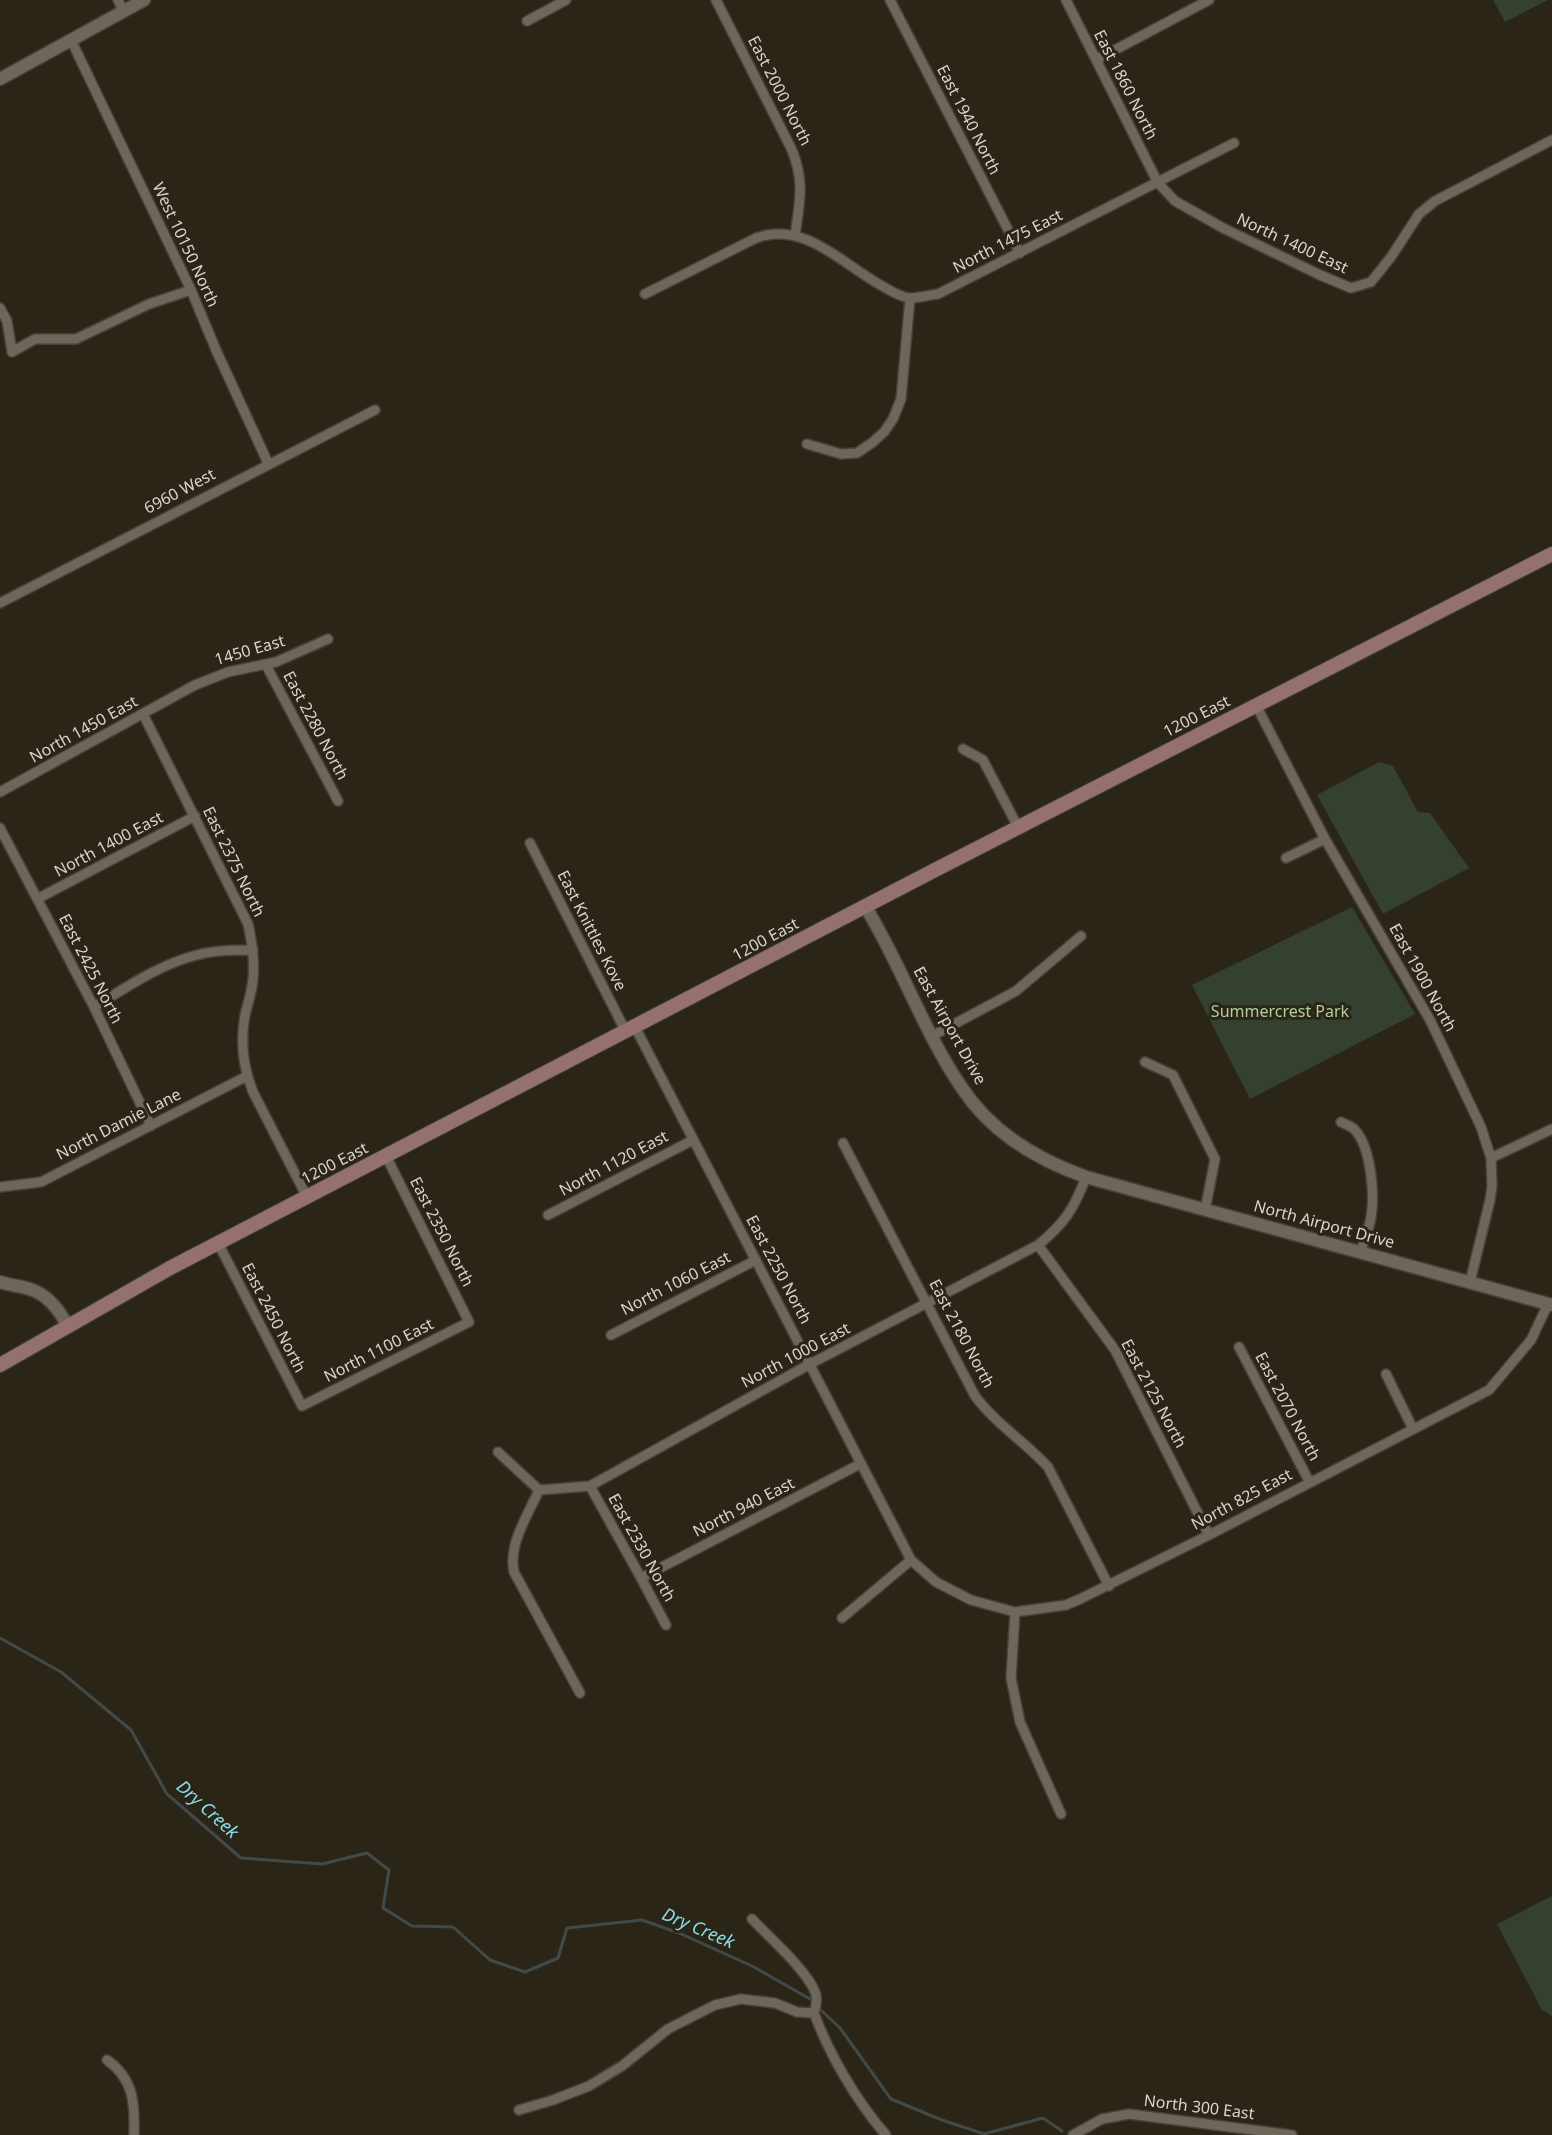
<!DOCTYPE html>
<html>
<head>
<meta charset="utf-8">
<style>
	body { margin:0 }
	canvas { display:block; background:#2b2518 }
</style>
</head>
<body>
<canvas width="1552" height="2135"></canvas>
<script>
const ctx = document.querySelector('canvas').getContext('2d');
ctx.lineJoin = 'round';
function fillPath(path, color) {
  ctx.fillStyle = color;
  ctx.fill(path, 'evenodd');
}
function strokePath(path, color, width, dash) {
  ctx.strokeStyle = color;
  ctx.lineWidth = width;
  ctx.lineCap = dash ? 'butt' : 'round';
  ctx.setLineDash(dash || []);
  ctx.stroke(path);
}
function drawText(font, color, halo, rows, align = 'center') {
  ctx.font = font + ' "Noto Sans",sans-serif';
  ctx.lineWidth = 6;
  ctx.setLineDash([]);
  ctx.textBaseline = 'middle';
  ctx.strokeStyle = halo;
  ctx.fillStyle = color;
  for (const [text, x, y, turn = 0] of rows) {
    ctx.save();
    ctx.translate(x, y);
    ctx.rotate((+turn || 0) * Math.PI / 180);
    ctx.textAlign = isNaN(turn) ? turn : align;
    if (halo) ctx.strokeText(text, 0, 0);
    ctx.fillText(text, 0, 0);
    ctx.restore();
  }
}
const green = new Path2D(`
	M 1493,0 L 1548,0 L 1505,22 Z
	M 1379,762 L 1393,766 L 1418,812 L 1430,813 L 1469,868 L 1383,914 L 1317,795 Z
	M 1352,907 L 1415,1014 L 1250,1099 L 1192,985 Z
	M 1552,1896 L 1552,2016 L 1542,2010 L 1497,1924 Z`);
const stream = new Path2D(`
	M 0,1638 L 61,1672 L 131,1730 L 167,1794 L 241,1858 L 322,1864 L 367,1853 L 389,1870 L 383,1908 L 412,1926 L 453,1927 L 490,1960 L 525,1972 L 558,1958 L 567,1928 L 642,1920 L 679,1933 L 752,1966 L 810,1999
	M 822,2011 L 840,2028 L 891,2099 L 942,2120 L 984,2134 L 1043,2118 L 1062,2131`);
const minor = new Path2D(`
	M 118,0 L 124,12
	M 716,0 L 791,148 C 805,180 800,201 795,235
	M 890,0 L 1020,253
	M 1066,0 L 1158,183 L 1175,201 L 1223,228 L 1320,275 L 1351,288 L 1371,282 L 1391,257 L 1419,214 L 1435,201 L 1552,140
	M 527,21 L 566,0
	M 71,40 L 191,290 L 216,350 L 268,463
	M 1096,60 L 1209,0
	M 645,294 L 756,238 C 805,220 844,266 884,287 C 892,292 901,297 910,298 C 919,298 929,295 938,294 L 1234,143
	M 0,308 L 7,321 L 12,352 L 35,339 L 76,339 L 149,304 L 191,290
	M 807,444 L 841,454 L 857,453 L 873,442 L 884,432 L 893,419 L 901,399 L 910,298
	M 0,603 L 375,410
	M 266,665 L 338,801
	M 1256,705 L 1325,839 L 1430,1020 L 1481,1127 L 1491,1158 L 1492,1186 L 1490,1200 L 1470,1282
	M 143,714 L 248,924 C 252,942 255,960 253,979 C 252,991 248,1003 245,1015 C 240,1042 243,1067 253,1092 L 307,1197
	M 963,749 L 983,760 L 1018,827
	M 0,792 L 195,685 L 228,672 L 276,662 L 328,639
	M 0,828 L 94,1007 L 151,1126
	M 530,843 L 626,1032
	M 1286,858 L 1325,839
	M 37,899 L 195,816
	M 94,1007 C 127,987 160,964 197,955 C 215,950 234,950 253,950
	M 635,1027 L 911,1560 L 936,1582 L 971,1600 L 1015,1612 L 1066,1605 L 1080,1599 L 1209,1535 L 1489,1390 L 1531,1340 L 1548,1304
	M 932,1036 L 1016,991 L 1081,936
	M 1145,1062 L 1173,1075 L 1215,1159 L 1205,1210
	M 1341,1122 C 1345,1124 1350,1126 1353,1128 C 1371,1144 1375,1195 1371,1217 C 1369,1230 1364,1241 1360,1253
	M 843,1143 L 975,1396 C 996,1424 1025,1442 1048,1467 L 1109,1586
	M 1491,1158 L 1552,1129
	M 0,1187 L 41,1182 L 247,1076
	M 548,1215 L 693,1140
	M 218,1243 L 302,1406 L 469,1322 L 386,1156
	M 1038,1245 L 1115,1350 L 1209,1535
	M 611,1335 L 756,1260
	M 1239,1347 L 1309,1481
	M 1386,1374 L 1413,1429
	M 498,1452 L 539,1490 L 590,1486 L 810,1364 L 1038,1245 C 1064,1224 1074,1209 1086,1177
	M 590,1486 L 641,1578 L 666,1625
	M 539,1490 C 528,1515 508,1544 514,1572 L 580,1693
	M 641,1578 L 860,1464
	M 1015,1612 L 1011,1678 L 1020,1722 L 1061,1814
	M 842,1618 L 911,1560
	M 752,1919 C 767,1935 811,1974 816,1995 C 817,2001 816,2007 814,2013
	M 107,2060 C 134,2079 135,2104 134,2135
	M 519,2110 L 553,2100 L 589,2086 L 622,2066 L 668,2029 L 715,2005 L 741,1999 L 775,2003 L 797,2012 L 814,2013 C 829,2054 857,2102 886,2135
	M 1073,2135 L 1102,2119 L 1129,2114 L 1292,2135`);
const tertiary = new Path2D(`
	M 0,79 L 144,0
	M 865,906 C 901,964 923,1031 962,1088 C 991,1132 1038,1160 1086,1177 L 1552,1305
	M 0,1282 C 12,1286 26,1286 37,1292 C 51,1299 61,1313 68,1327`);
const secondary = new Path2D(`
	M 0,1365 L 170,1268 L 933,871 L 1552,554`);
const streetNames = [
	["East 1860 North",1125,85,63],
	["East 2000 North",779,91,63],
	["East 1940 North",968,120,63],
	["North 1475 East",1008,242,-27],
	["North 1400 East",1292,244,25],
	["West 10150 North",185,245,65],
	["6960 West",180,492,-28],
	["1450 East",250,651,-16],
	["1200 East",1197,717,-27],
	["East 2280 North",315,726,62],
	["North 1450 East",84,730,-29],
	["North 1400 East",109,845,-28],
	["East 2375 North",233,862,64],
	["East Knittles Kove",591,931,63],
	["1200 East",766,940,-28],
	["East 2425 North",90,969,63],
	["East 1900 North",1422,978,61],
	["East Airport Drive",949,1026,61],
	["North Damie Lane",119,1125,-27],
	["1200 East",335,1164,-27],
	["North 1120 East",614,1164,-28],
	["North Airport Drive",1324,1225,15],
	["East 2350 North",441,1232,63],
	["East 2250 North",778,1270,62],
	["North 1060 East",676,1284,-27],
	["East 2450 North",273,1318,63],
	["East 2180 North",961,1334,62],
	["North 1100 East",379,1351,-27],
	["North 1000 East",796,1356,-28],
	["East 2125 North",1153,1394,62],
	["East 2070 North",1287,1407,62],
	["North 825 East",1242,1500,-28],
	["North 940 East",744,1508,-27],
	["East 2330 North",641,1548,61],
	["North 300 East",1199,2108,7]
];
const parkNames = [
	["Summercrest Park",1280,1012]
];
const waterNames = [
	["Dry Creek",207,1810,42],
	["Dry Creek",698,1929,23]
];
fillPath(green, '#344030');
strokePath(stream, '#414a4a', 3);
strokePath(minor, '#474138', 12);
strokePath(tertiary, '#474138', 15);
strokePath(secondary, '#474138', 16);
strokePath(minor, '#6e6658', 9);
strokePath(tertiary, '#6e6658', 12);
strokePath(secondary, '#947170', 14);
drawText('16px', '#d9d4cc', '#2b2518', streetNames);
drawText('16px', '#acd19c', '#2b2518', parkNames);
drawText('italic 18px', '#89dbe6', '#2b2518', waterNames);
</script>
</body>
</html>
